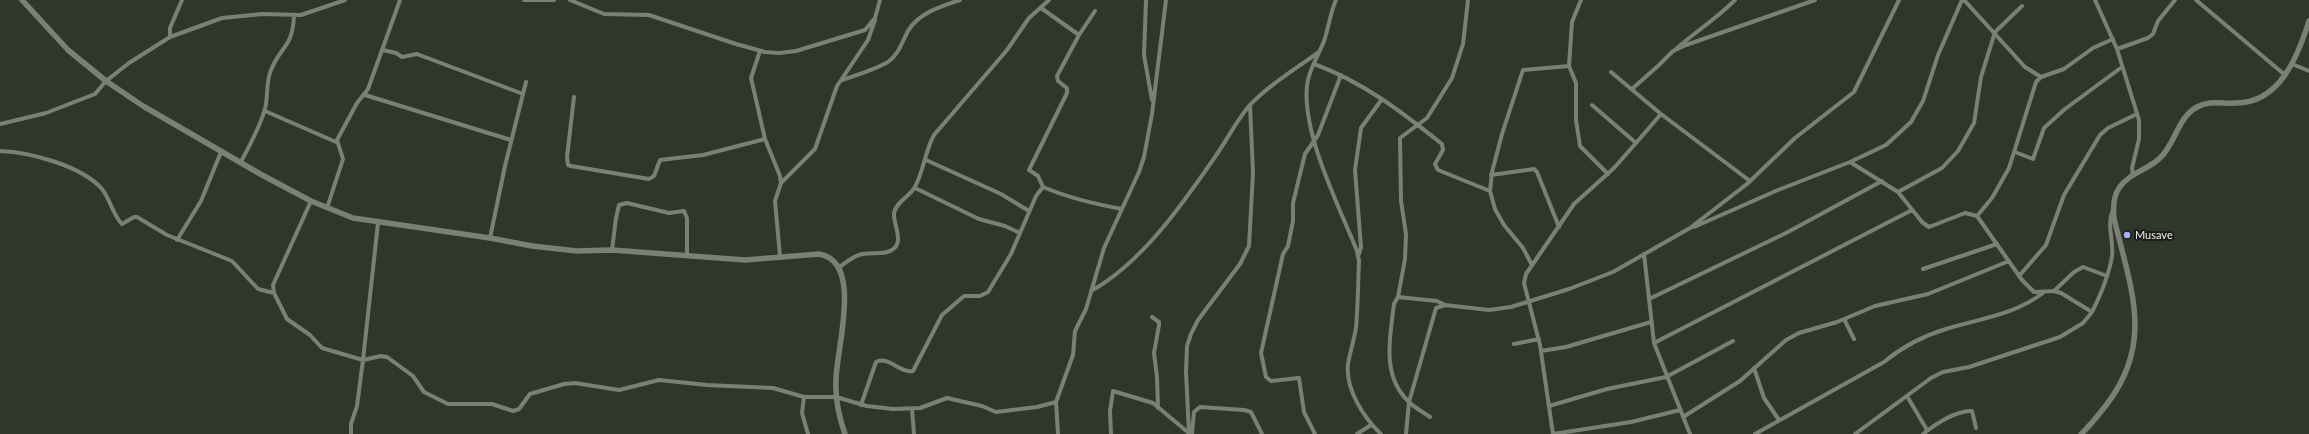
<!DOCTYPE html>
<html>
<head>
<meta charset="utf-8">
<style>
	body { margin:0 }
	canvas { display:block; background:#31362a }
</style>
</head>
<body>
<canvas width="2309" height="434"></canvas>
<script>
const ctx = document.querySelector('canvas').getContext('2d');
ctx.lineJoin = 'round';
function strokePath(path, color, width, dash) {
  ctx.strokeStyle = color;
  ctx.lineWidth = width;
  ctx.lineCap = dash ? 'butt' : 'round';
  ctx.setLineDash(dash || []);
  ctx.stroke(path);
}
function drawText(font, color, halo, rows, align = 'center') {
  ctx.font = font + ' Lato,sans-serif';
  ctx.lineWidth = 4;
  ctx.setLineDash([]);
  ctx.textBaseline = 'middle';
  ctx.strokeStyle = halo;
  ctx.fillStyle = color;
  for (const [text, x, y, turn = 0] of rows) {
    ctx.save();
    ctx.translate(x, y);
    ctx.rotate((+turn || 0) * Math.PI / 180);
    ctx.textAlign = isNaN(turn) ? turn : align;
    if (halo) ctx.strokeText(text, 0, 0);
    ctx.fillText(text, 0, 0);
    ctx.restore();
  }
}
const minor = new Path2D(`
	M 524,0 L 554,0
	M 570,0 L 604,14 L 649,15 L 736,44 L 765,52 L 779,53 L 796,51 L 865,30 L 875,18 L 880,0
	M 1146,0 L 1144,55 L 1152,100
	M 1336,0 C 1330,13 1329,27 1324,41 C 1319,55 1308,70 1307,86 C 1302,134 1339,206 1357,251 L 1359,261 C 1358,283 1358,306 1356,328 C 1354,340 1350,352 1348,364 C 1345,389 1364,418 1381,434
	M 1735,0 C 1711,24 1682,40 1659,65 L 1673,51 L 1686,45 L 1815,0
	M 1964,0 L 2025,67 L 2041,77
	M 2095,0 L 2117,49 L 2139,120 L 2139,139 L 2132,168 L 2133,175
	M 2196,0 L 2285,75
	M 1041,8 L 1079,35
	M 1095,11 L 1079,35 L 1057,76 L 1058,81 L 1067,88 L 1067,93 L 1029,170 L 1038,176 L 1043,187 C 1069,198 1094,204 1122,209
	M 170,37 L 170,28 L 182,0
	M 2117,49 L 2148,38 L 2153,34 L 2158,21 L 2175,0
	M 383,50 L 396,53 L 402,57 L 417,54 L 523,94
	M 760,51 L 751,78 L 765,139
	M 1314,64 C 1363,82 1402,112 1442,144 L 1443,150 L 1435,164 L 1438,170 L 1490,191
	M 2292,64 L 2309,71
	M 1569,66 L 1576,83 L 1576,120 L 1580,146 L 1608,174
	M 1611,72 L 1661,114
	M 842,80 C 857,75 874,70 888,62 C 899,54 902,42 908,31 C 918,13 942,6 960,0
	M 1632,89 L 1659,65
	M 365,95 L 511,140
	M 574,97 L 567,157 L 568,165 L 571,166 L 649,179 L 654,176 L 660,160 L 703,155 L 765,139 L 780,176 L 781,183 L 775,201 L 780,256
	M 265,111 L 336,142
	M 0,124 L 46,113 L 95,94 L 106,81 L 129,63 L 170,37 L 222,18 L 262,14 L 301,15 L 345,0
	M 1636,143 L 1661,114 L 1750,181
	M 0,151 C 30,152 82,166 102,189 C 110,199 113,215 122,224 L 134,217 L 137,217 L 167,235 L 232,261 L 258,289 L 274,293
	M 2015,152 L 2033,159 L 2044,128 L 2065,109 L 2122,67
	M 926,160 L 1001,194 L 1029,211
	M 241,162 C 249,146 259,129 264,112 C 269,99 265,84 271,70 C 281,45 293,48 294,15
	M 1850,162 L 1886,145 L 1911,122 L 1923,101 L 1938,55 L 1962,0
	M 1491,175 L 1534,169 L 1537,172 L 1559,227
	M 781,183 L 815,149 L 837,86 L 868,40 L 875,20
	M 915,188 L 979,219 L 1005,226 L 1020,233
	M 1898,192 L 1942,168 L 1958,151 L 1974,123 L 1981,77 L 1995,32 L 2022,6
	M 311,201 L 273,285 L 274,293 L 287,319 L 310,335 L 322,348 L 363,360 L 381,356 L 387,357 L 413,376 L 424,392 L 448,404 L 492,404 L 513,411 L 519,409 L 530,394 L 564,384 L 575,383 L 619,390 L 659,380 L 707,385 L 773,388 L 804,397 L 836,397 L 867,406 L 893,409 L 920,408 L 947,398 L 982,406 L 996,412 L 1037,407 L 1056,402
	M 327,208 L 343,159 L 337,140 L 357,103 L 368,89 L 400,0
	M 1977,216 L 1992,198 L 2009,168 L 2036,82 L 2041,77 L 2064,69 L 2093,48 L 2113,39
	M 1694,227 L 1778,190 L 1850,162 L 1898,192 L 1922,222 L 1929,227 L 1965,213 L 1977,216 L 2022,280 L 2034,292 L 2054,291 L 2061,293 L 2092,312 C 2101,294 2109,276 2112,256 C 2114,240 2106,225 2113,210
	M 490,238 L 505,166 L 526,82
	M 177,240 L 201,201 L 221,152
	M 612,250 L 616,218 L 619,205 L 627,203 L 669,213 L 684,211 L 687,218 L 687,256
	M 1359,254 L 1361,247 L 1355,170 L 1361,128 L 1382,99
	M 1644,254 L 1654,343 L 1690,434
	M 1532,265 L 1523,248 L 1504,225 L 1495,209 L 1490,191 L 1492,172 L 1502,134 L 1523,70 L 1569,66 L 1572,22 L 1581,0
	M 838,268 C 844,264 852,257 859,255 C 869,251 883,256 892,250 C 905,242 893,225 894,213 C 896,202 910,196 915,187 C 924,170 925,151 934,135 L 1007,50 L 1029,18 L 1049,0
	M 1923,269 L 1997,244
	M 2019,276 L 2046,245 L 2064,195 L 2100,135 L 2108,128 L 2137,114
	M 1091,291 C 1143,262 1184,202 1217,154 C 1228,138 1237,120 1249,106 C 1266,87 1298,67 1319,52
	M 2054,291 L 2074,272 L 2083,267 L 2107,276
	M 1398,297 L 1405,259 L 1406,234 L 1401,201 L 1400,138 L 1427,118 L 1452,78 L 1463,44 L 1468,0
	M 1649,299 L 1786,233 L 1882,181
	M 1152,317 L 1159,322 L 1159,325 L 1154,353 L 1157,377 L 1158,408
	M 1844,319 L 1854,339
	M 1654,343 L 1912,210
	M 1514,344 L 1539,339
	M 1541,351 L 1566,347 L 1651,322
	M 1754,368 L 1764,398 L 1779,420
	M 1907,396 L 1927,430
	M 804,397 L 802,413 L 808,434
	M 861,405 L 876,362 C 888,355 901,374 913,371 L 942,315 L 964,296 L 980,296 L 988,292 L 1011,254 L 1036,196 L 1043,187
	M 1549,406 L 1607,389 L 1666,377 L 1733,341
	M 912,409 L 914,434
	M 1430,417 C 1423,412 1415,408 1409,402 C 1381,376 1390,337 1394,304 L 1398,297 L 1437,301 L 1445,305
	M 1683,417 L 1740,381 L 1786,340 L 1799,333 L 1837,322 L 1875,306 L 1928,294 L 2009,261
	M 1189,433 L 1186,372 L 1187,346 L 1191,334 L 1198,320 L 1240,264 L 1249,246 L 1253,173 L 1250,105
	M 351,434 L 351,424 L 357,406 L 363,360 L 378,223
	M 1058,434 L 1056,402 L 1073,355 L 1075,331 L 1086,309 L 1104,248 L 1139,172 L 1144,157 L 1152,114 L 1166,0
	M 1111,434 L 1110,411 L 1113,391 L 1153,403 L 1190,434
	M 1192,434 L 1194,412 L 1200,407 L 1244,410 L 1251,412 L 1262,434
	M 1315,434 L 1304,412 L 1299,378 L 1271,381 L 1266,377 L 1261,353 L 1283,254 L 1288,246 L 1293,221 L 1293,203 L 1303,162 L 1305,154 L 1318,135 L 1341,75
	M 1357,434 L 1371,425
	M 1406,434 L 1409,402 L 1436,308 L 1445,305 L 1489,310 L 1511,307 L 1569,289 L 1613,272 L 1690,228 L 1747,184 L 1795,138 L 1854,92 L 1899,0
	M 1553,434 L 1540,345 L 1524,283 L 1526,274 L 1574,204 L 1614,168 L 1636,143 L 1592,105
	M 1553,434 L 1631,422 L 1680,410
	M 1755,434 L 1884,362 C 1902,347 1923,336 1946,329 C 1981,318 2012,316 2043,293
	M 1855,434 L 1931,378 L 1943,372 L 1969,367 L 2060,337 L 2083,323 L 2092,312
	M 1923,434 C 1934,425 1956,410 1972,411 L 1976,428`);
const secondary = new Path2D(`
	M 22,0 L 68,50 L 106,81 L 143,106 L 262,175 L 311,201 L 353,218 L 490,238 L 532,246 L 577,251 L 612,250 L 745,260 L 819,254 C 864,261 836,350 836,380 C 835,398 839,417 845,434
	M 2081,434 C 2091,425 2099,414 2107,404 C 2155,341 2130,287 2114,218 C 2113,208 2113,197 2119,188 C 2129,173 2148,170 2160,158 C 2176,143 2177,118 2197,107 C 2210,100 2222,104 2236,103 C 2280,103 2298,56 2309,21`);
const markers = [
	[2127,235,4,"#a4b2fc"]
];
const poiNames = [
	["Musave",2135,235]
];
strokePath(minor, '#7a8072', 4);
strokePath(secondary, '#7a8072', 5.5);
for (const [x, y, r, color] of markers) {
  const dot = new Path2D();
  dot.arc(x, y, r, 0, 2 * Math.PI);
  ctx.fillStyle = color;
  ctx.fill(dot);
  strokePath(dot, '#1a1c17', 1.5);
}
drawText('11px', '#f0f3ec', '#1a1c17', poiNames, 'left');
</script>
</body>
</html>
